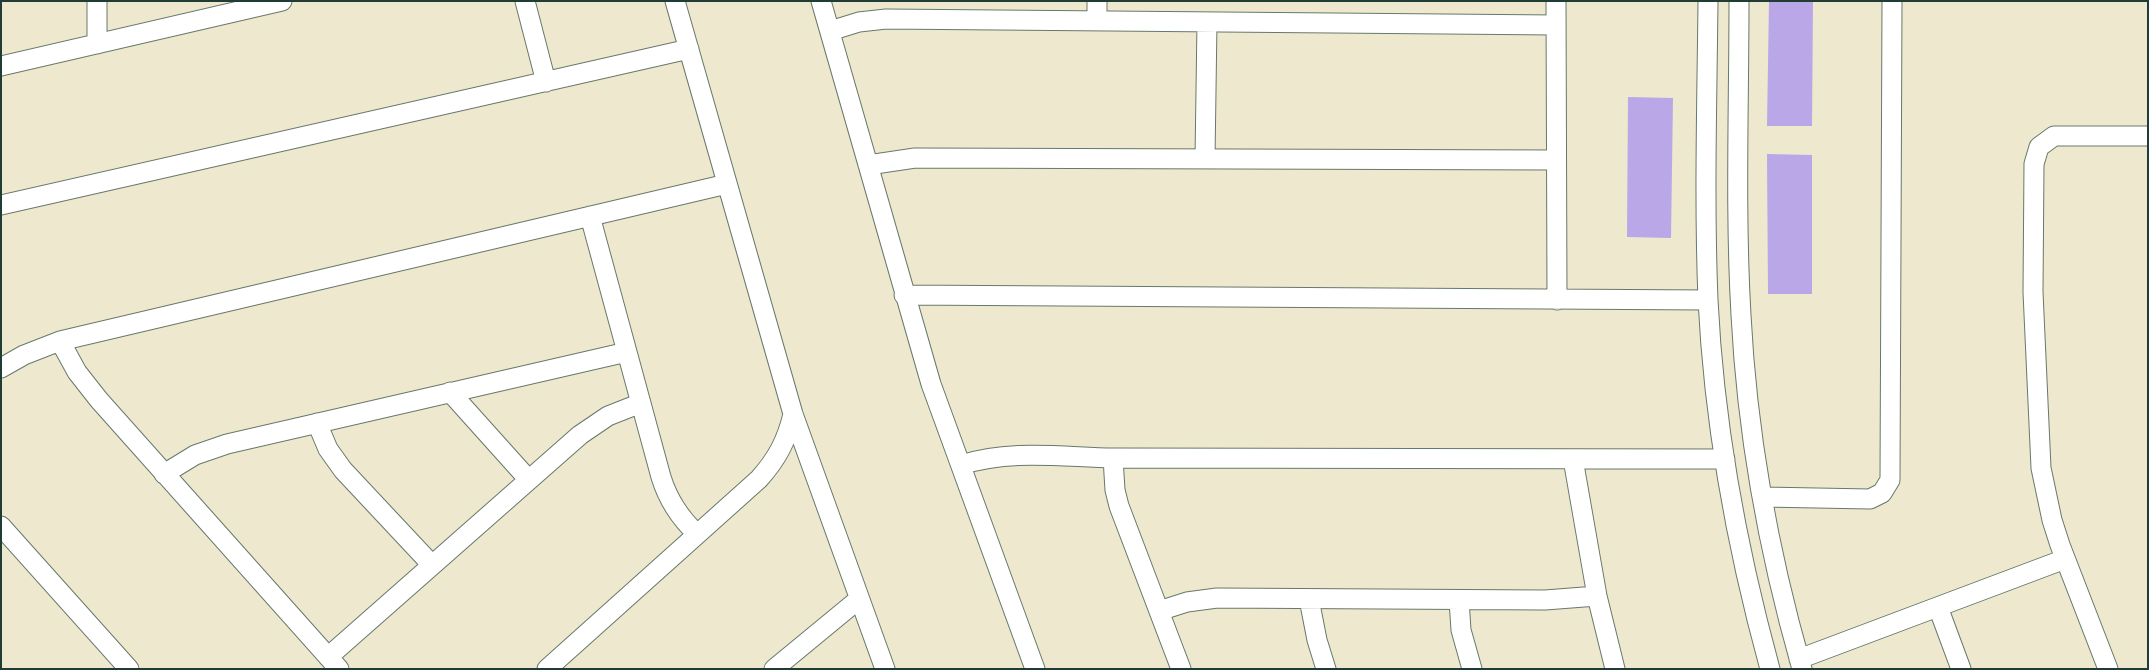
<!DOCTYPE html>
<html>
<head>
<meta charset="utf-8">
<style>
	body { margin:0 }
	#map { position:relative; width:2149px; height:670px; overflow:hidden; background:#eee8ce; font-family:"Sorts Mill Goudy",serif }
	canvas { display:block }
	.frame { position:absolute; inset:0; border:2px solid #1f3d34; pointer-events:none }
</style>
</head>
<body>
<div id="map">
<canvas width="2149" height="670"></canvas>
<div class="frame"></div>
</div>
<script>
const ctx = document.querySelector('canvas').getContext('2d');
ctx.lineJoin = 'round';
function fillPath(path, color) {
  ctx.fillStyle = color;
  ctx.fill(path, 'evenodd');
}
function strokePath(path, color, width, dash) {
  ctx.strokeStyle = color;
  ctx.lineWidth = width;
  ctx.lineCap = dash ? 'butt' : 'round';
  ctx.setLineDash(dash || []);
  ctx.stroke(path);
}
const building = new Path2D(`
	M 1769,1 L 1813,1 L 1812,126 L 1767,126 Z
	M 1628,97 L 1673,98 L 1671,238 L 1627,237 Z
	M 1767,154 L 1812,155 L 1812,294 L 1768,294 Z`);
const street = new Path2D(`
	M 525,1 L 546,82
	M 675,1 L 793,414 L 885,669
	M 821,1 L 931,384 L 1035,669
	M 1097,1 L 1097,20
	M 1556,1 L 1557,300
	M 1708,1 C 1707,101 1704,201 1708,300 C 1714,424 1737,549 1770,669
	M 1739,1 C 1739,106 1735,211 1741,315 C 1747,434 1769,554 1802,669
	M 830,31 L 859,22 L 886,19 L 1556,25
	M 97,44 L 97,1
	M 1,66 L 282,1
	M 1205,159 L 1207,22
	M 868,165 L 915,158 L 1556,160
	M 1,205 L 689,49
	M 590,216 L 661,477 C 668,500 680,518 697,534
	M 904,295 L 1708,300
	M 60,341 L 77,372 L 99,400 L 339,669
	M 1,368 L 24,355 L 60,341 L 727,184
	M 450,392 L 529,480
	M 317,423 L 328,449 L 343,470 L 432,565
	M 1113,458 L 1115,490 L 1119,506 L 1181,669
	M 1573,459 L 1597,596 L 1615,669
	M 961,465 C 1009,449 1062,457 1113,458 L 1725,459
	M 164,474 L 195,455 L 227,444 L 627,352
	M 1763,497 L 1870,499 L 1882,493 L 1890,480 L 1892,1
	M 1,526 L 129,669
	M 1309,599 L 1317,640 L 1326,669
	M 1459,600 L 1461,630 L 1472,669
	M 1938,607 L 1961,669
	M 1159,611 L 1187,602 L 1217,598 L 1545,600 L 1597,596
	M 328,657 L 580,435 L 608,416 L 641,403
	M 1799,659 L 2065,559
	M 547,669 L 759,479 C 777,459 787,440 793,414
	M 774,669 L 859,599
	M 2108,669 L 2060,545 L 2052,520 L 2041,468 L 2033,292 L 2034,164 L 2039,147 L 2054,136 L 2148,136`);
fillPath(building, '#b9a7e8');
strokePath(street, '#67796a', 21);
strokePath(street, '#fff', 19);
</script>
</body>
</html>
